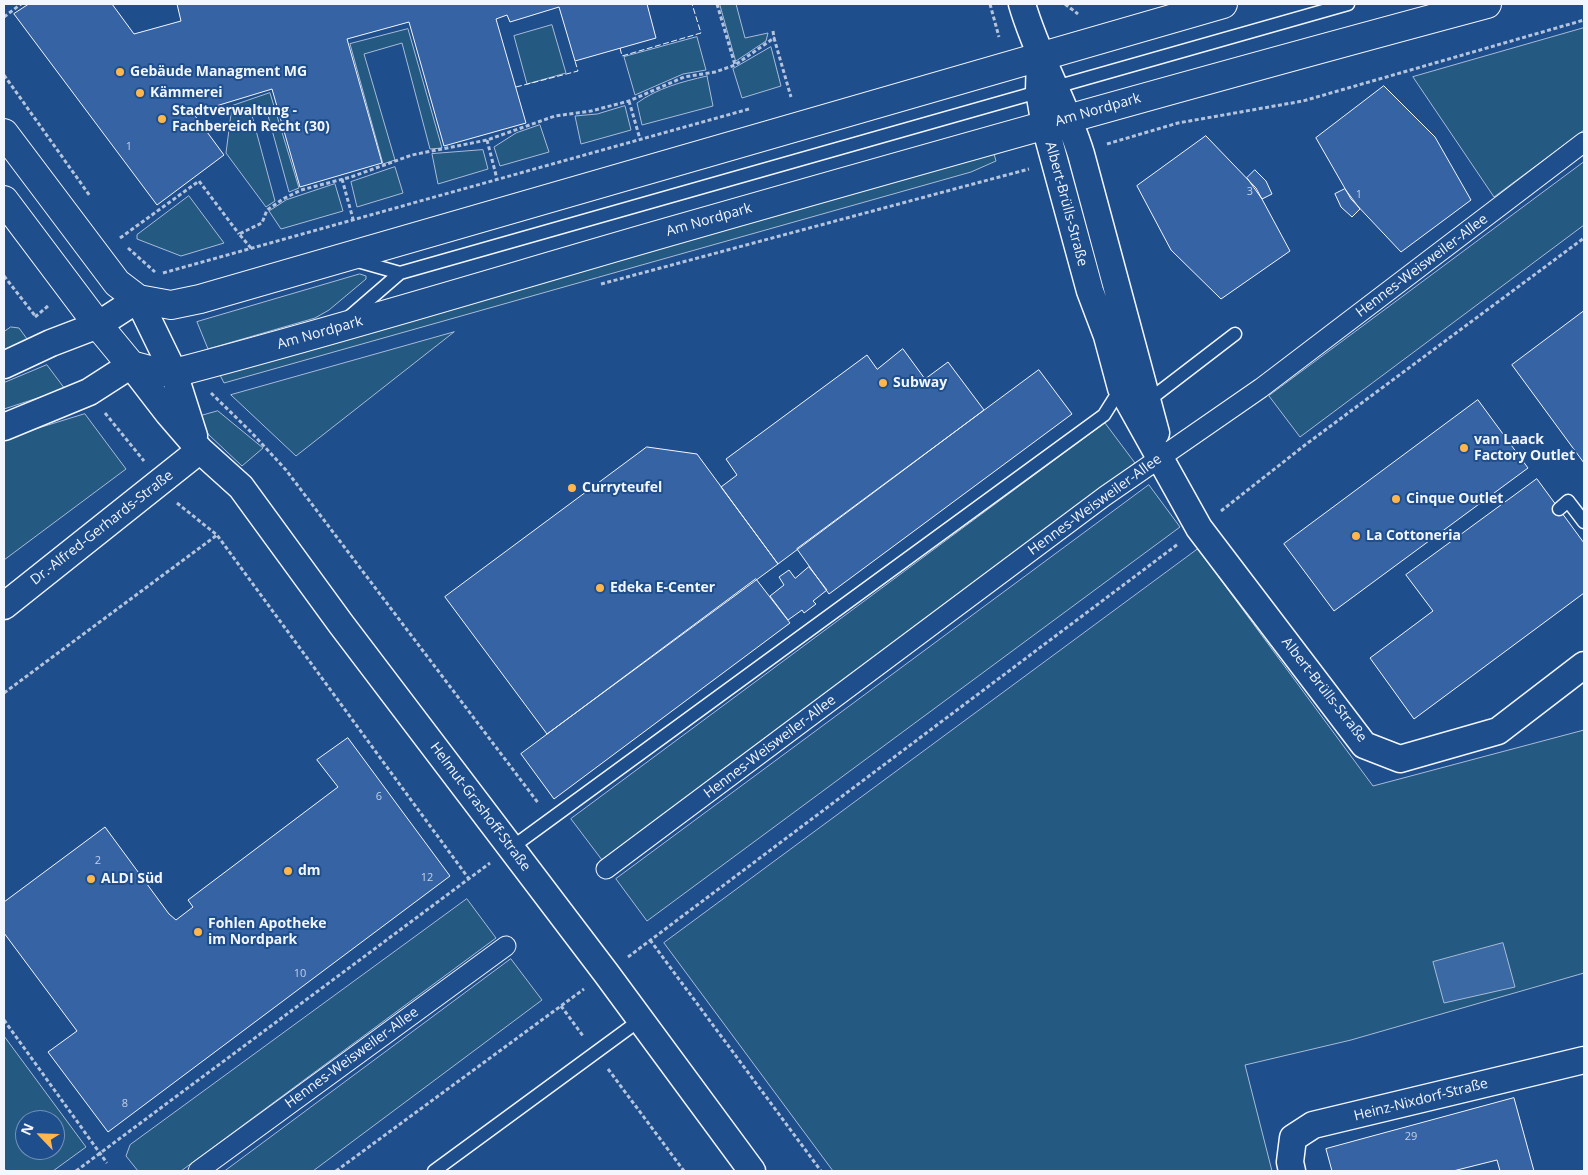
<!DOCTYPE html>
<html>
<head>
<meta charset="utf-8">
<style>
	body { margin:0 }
	#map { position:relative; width:1588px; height:1175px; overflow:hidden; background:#1f4e8c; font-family:"Open Sans",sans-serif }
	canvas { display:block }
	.frame { position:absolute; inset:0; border:5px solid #f2f6ff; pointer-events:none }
	.north { position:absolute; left:15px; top:1110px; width:50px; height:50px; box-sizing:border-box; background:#1f4e8c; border:1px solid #7391ba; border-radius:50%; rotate:294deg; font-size:14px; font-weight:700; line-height:20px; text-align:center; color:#f2f6ff }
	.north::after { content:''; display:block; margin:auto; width:18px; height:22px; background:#ffb74d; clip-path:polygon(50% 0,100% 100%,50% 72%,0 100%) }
</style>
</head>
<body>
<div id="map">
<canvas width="1588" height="1175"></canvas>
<div class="frame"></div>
<div class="north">N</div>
</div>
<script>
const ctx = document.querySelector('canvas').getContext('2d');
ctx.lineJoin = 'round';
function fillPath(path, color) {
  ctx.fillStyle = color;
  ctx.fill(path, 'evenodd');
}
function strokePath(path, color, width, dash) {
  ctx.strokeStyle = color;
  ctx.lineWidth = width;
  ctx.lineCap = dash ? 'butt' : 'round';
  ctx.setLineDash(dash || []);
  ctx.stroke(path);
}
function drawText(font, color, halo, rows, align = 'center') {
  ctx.font = font + ' "Open Sans",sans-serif';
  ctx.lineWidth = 4;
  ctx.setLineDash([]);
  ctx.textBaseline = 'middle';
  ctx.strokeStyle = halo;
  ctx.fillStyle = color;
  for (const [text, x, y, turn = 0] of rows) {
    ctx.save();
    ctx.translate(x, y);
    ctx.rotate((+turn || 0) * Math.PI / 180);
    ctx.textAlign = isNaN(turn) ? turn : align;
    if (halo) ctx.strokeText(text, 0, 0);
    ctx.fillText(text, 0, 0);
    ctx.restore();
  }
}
const green = new Path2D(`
	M 720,4 L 736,4 L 745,38 L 768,33 L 766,41 L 736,61 Z
	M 552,25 L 566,73 L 527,84 L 514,36 Z
	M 1584,28 L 1584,130 L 1494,197 L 1413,77 Z
	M 408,29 L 442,148 L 430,149 L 402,43 L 364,54 L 395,160 L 383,164 L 350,44 Z
	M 697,37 L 706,70 L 683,74 L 635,95 L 624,57 Z
	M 771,47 L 781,86 L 742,98 L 733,69 Z
	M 707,76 L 713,106 L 642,125 L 637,103 C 658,88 681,82 707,76 Z
	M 270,93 L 299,188 L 289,192 L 266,108 L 251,112 L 275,201 L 266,207 L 226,153 L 232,106 Z
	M 625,106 L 631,130 L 581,144 L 575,116 L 597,114 Z
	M 540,125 L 549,152 L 500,166 L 494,147 L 516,133 Z
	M 483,150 L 488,169 L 438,184 L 432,154 Z
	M 994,154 L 996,161 L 971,172 L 224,383 L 219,373 Z
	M 1584,162 L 1584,225 L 1300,437 L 1269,396 Z
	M 395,167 L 403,193 L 357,207 L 351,182 Z
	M 335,184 L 343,211 L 281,229 L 269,211 L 286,200 Z
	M 189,196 L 224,243 L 181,256 L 137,239 L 137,235 Z
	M 360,274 L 366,276 L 366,279 L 329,310 L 315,318 L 208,349 L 197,322 Z
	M 11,327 L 19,328 L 30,343 L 4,355 L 4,332 Z
	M 454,332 L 296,456 L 231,395 Z
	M 47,365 L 65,389 L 4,409 L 4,383 Z
	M 218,411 L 263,448 L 242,466 L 209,435 L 197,417 Z
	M 85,414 L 126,469 L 4,560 L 4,439 Z
	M 1105,423 L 1135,463 L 602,860 L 571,819 Z
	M 1149,485 L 1180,527 L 647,921 L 616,879 Z
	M 1198,549 L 1373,786 L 1584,730 L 1584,973 L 1351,1040 L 1245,1065 L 1272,1171 L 833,1171 L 664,943 Z
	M 467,899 L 496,938 L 181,1171 L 138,1171 L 126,1156 L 130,1145 Z
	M 511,959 L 542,1000 L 313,1171 L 225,1171 Z
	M 4,1036 L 86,1147 L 53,1171 L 6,1171 L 4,1168 ZM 25,1120 L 55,1120 L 55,1150 L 25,1150 Z`);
const water = new Path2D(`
	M 1503,943 L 1515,987 L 1444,1003 L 1433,962 Z`);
const building = new Path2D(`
	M 29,4 L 112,4 L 134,34 L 181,21 L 177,4 L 647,4 L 656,38 L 575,61 L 559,7 L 510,22 L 507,15 L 496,19 L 526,123 L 444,146 L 409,22 L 347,39 L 382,163 L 300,187 L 272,89 L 193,113 L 224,155 L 157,205 L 14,14 Z
	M 1384,86 L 1435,137 L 1471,200 L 1401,252 L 1351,199 L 1316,138 Z
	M 1206,136 L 1256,188 L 1290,251 L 1221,299 L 1171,250 L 1137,186 Z
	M 1255,170 L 1266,181 L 1272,194 L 1262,199 L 1247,178 Z
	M 1345,189 L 1360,209 L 1352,217 L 1341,207 L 1335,194 Z
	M 1584,311 L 1584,463 L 1512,365 Z
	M 903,349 L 925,379 L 948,362 L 984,410 L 778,564 L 721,487 L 737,475 L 726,459 L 867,355 L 877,369 Z
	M 1039,370 L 1072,414 L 829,594 L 797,549 Z
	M 1478,400 L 1528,468 L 1334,611 L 1284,544 Z
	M 647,447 L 697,454 L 778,564 L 547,734 L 445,597 Z
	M 1537,479 L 1584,543 L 1584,593 L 1414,719 L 1370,658 L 1433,611 L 1406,575 Z
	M 809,567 L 827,590 L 813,601 L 816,604 L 804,613 L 802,610 L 788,620 L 770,596 L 784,585 L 779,577 L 789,570 L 795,578 Z
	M 756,579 L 790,623 L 554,799 L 521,754 Z
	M 348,738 L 450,876 L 108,1132 L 48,1052 L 77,1031 L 4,933 L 4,902 L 105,827 L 169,914 L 176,920 L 193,907 L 188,900 L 338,787 L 317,760 Z
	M 1514,1098 L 1534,1171 L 1500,1171 L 1497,1160 L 1453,1171 L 1332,1171 L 1326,1149 Z`);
const path = new Path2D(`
	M 717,4 L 735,65
	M 990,4 L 999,37
	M 1065,4 L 1078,14
	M 4,17 L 21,4
	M 773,31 L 774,38
	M 4,75 L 90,196
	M 629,101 L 640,139
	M 487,140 L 497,179
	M 1107,144 L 1178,123 L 1303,101 L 1584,20
	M 342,179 L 353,219
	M 120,238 L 199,181 L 239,234
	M 128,248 L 155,272
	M 251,248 L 239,234 L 262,223 L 267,210 L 283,199 L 301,190 L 351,177 L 412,155 L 487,140 L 555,116 L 591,111 L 629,101 L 684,77 L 715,72 L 735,65 L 774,38 L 791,97
	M 163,273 L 749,109
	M 4,276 L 36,317
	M 601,284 L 1029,169
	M 35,317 L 48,306
	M 211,393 L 251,432 L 286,470 L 539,804
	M 105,413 L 144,461
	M 177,503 L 217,535 L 469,879
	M 1221,511 L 1305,445 L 1584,238
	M 4,693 L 217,535
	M 650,940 L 821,1171
	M 628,957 L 1178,544
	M 561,1006 L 583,1036
	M 4,1020 L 107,1163
	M 608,1069 L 684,1171
	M 76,1171 L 490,863
	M 336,1171 L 584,989`);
const service = new Path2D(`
	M 354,260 L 400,273
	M 348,318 L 400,273 L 1348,4
	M 1149,400 L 1235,334
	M 1559,509 L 1568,501 L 1584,522
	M 511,848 L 1104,415 L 1121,388
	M 434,1171 L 640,1020`);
const pedestrian = new Path2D(`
	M 606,869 L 1105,496 L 1261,388 L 1584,142
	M 198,1171 L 506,946`);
const minor = new Path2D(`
	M 1022,4 C 1037,56 1065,102 1081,154 L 1156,433
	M 1040,55 L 1039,91 L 1045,126 L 1090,291 L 1107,336 L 1121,388 L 1199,528 L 1364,745 L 1400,759 L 1498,731 L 1584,665
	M 4,365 L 51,343 L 98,325 L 138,299 L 174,373 L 194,436
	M 4,427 L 89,392 L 131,365 L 168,413 L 200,450 L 241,487 L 341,624 L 606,973 L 752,1171
	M 4,606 L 200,450
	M 1292,1171 L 1290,1162 L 1293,1138 L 1313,1125 L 1584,1060`);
const tertiary = new Path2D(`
	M 4,133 L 117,283 L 138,299 L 171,305 L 200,299 L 1223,4
	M 4,200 L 98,325 L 131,365 L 153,371 L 174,373 C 340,330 504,279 668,232 C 941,154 1214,77 1487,4`);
const fence = new Path2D(`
	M 620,48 L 622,56 L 701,33 L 692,4
	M 516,87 L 578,71 L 575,61`);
const markers = [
	[120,72,5,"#ffb74d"],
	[140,93,5,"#ffb74d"],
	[162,119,5,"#ffb74d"],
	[883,383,5,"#ffb74d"],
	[1464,448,5,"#ffb74d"],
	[572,488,5,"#ffb74d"],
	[1396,499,5,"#ffb74d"],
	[1356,536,5,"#ffb74d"],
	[600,588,5,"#ffb74d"],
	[288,871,5,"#ffb74d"],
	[91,879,5,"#ffb74d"],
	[198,932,5,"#ffb74d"]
];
const numberNames = [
	["1",129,147],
	["3",1250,192],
	["1",1359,195],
	["6",379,797],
	["2",98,861],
	["12",427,878],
	["10",300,974],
	["8",125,1104],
	["29",1411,1137]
];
const poiNames = [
	["Gebäude Managment MG",130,72],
	["Kämmerei",150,93],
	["Stadtverwaltung -",172,111],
	["Fachbereich Recht (30)",172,127],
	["Subway",893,383],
	["van Laack",1474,440],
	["Factory Outlet",1474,456],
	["Curryteufel",582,488],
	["Cinque Outlet",1406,499],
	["La Cottoneria",1366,536],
	["Edeka E-Center",610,588],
	["dm",298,871],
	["ALDI Süd",101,879],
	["Fohlen Apotheke",208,924],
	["im Nordpark",208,940]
];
const streetNames = [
	["Am Nordpark",1098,110,-16],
	["Albert-Brülls-Straße",1066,204,75],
	["Am Nordpark",709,220,-16],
	["Hennes-Weisweiler-Allee",1422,266,-37],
	["Am Nordpark",320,333,-16],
	["Hennes-Weisweiler-Allee",1095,505,-36],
	["Dr.-Alfred-Gerhards-Straße",102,528,-38],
	["Albert-Brülls-Straße",1324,690,52],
	["Hennes-Weisweiler-Allee",770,747,-37],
	["Helmut-Grashoff-Straße",480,807,53],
	["Hennes-Weisweiler-Allee",352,1058,-36],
	["Heinz-Nixdorf-Straße",1421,1100,-14]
];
fillPath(green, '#245a82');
strokePath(green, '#a8bbd7', 1);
fillPath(water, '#3b69a3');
strokePath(water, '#a8bbd7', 1);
fillPath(building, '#3563a3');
strokePath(building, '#f2f6ff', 1);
strokePath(service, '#f2f6ff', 15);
strokePath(pedestrian, '#f2f6ff', 21);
strokePath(minor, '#f2f6ff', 29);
strokePath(tertiary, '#f2f6ff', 30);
strokePath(path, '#b3c4dc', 3, [4, 2.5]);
strokePath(service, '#1f4e8c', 12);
strokePath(pedestrian, '#1f4e8c', 19);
strokePath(minor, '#1f4e8c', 26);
strokePath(tertiary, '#1f4e8c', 28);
strokePath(fence, '#f2f6ff', 1, [6, 2.5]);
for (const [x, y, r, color] of markers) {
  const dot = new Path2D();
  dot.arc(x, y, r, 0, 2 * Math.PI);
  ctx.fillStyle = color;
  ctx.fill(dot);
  strokePath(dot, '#1f4e8c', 2);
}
drawText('11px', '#c3d1e8', null, numberNames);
drawText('bold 14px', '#f2f6ff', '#1f4e8c', poiNames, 'left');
drawText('14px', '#f2f6ff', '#1f4e8c', streetNames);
</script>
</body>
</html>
